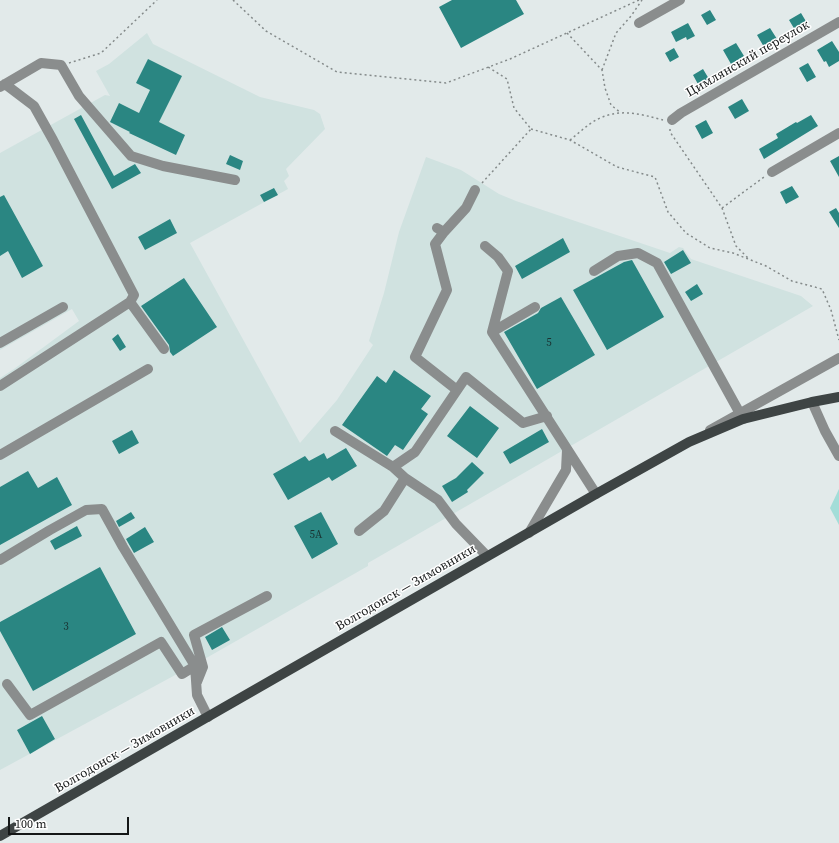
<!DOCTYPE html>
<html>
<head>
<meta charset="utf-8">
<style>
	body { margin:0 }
	#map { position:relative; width:839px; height:843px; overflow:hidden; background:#e2eaea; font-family:"Source Serif 4",serif }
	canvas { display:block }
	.scale { position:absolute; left:8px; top:817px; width:121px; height:18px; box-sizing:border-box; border:2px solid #141717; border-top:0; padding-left:5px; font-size:12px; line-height:14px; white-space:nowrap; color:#141717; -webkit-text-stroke:3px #fff; paint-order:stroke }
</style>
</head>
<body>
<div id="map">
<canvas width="839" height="843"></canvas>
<div class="scale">100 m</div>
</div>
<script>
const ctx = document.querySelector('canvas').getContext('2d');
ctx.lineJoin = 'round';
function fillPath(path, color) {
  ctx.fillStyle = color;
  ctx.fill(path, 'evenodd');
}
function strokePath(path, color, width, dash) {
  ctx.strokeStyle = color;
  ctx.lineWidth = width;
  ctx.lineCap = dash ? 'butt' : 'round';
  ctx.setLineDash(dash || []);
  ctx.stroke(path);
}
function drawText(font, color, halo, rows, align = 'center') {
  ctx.font = font + ' "Source Serif 4",serif';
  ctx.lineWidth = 3;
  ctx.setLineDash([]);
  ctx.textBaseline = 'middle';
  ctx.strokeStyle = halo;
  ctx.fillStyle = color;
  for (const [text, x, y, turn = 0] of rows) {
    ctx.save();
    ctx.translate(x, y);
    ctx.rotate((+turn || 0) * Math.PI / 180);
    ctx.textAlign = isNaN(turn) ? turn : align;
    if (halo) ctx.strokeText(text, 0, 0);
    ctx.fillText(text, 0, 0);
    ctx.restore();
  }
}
const built = new Path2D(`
	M 147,33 L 153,44 L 260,97 L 314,110 L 320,114 L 325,129 L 286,169 L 289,176 L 284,181 L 288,189 L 190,243 L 300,443 L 337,400 L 373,345 L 369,341 L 384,293 L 399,232 L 426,157 L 461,170 L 499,194 L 516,201 L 670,253 L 679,247 L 683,248 L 691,259 L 801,296 L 813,306 L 368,563 L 368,566 L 201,661 L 0,770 L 0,378 L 14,369 L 79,321 L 72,309 L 0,350 L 0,153 L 105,95 L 110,96 L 96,71 L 109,64 Z`);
const green = new Path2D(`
	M 839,489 L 839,525 L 830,508 Z`);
const building = new Path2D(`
	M 452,0 L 516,0 L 524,14 L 461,48 L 439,7 Z
	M 710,10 L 716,20 L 707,25 L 701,15 Z
	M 801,13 L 807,23 L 795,30 L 789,20 Z
	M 688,23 L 695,36 L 687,40 L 686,37 L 676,42 L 671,32 Z
	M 770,28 L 777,39 L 764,47 L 757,35 Z
	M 832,41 L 839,52 L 839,61 L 829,67 L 826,61 L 824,62 L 817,50 Z
	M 736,43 L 744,56 L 731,64 L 723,50 Z
	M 674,48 L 679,57 L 670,62 L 665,53 Z
	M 148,59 L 182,76 L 159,122 L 185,135 L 176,155 L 129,133 L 130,132 L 110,122 L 119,103 L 139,113 L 150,90 L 136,83 Z
	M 808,63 L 816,77 L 807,82 L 799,68 Z
	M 703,69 L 709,79 L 699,86 L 693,75 Z
	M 742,99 L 749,111 L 735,119 L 728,107 Z
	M 81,115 L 114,176 L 135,164 L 141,173 L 112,189 L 74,119 Z
	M 811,115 L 818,126 L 764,159 L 759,149 L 778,138 L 776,134 L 796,122 L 797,123 Z
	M 706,120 L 713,133 L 702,139 L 695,126 Z
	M 230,155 L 243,161 L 240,170 L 226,164 Z
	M 839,156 L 839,177 L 830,161 Z
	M 792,186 L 799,197 L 786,204 L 780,192 Z
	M 274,188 L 278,195 L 264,202 L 260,195 Z
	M 4,195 L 43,266 L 22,278 L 8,251 L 0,256 L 0,197 Z
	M 836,208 L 839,213 L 839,228 L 829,212 Z
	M 170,219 L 177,233 L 145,250 L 138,237 Z
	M 563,238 L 570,252 L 522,279 L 515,266 Z
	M 683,250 L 691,263 L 671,274 L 664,262 Z
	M 632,260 L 664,317 L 607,350 L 573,290 L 624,262 Z
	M 184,278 L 217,327 L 173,356 L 170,352 L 169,345 L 141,306 Z
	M 697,284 L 703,294 L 691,301 L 685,292 Z
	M 561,297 L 595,355 L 537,389 L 504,332 L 538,313 L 541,308 Z
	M 118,334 L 126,347 L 120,351 L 112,339 Z
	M 394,370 L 431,396 L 421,409 L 428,414 L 403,450 L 395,445 L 387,456 L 342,425 L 377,376 L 386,383 Z
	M 470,406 L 499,428 L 477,458 L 447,436 Z
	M 542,429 L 549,442 L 510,464 L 503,452 Z
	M 132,430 L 139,443 L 119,454 L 112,441 Z
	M 346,448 L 357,466 L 332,481 L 329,477 L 288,500 L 273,474 L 305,456 L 309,461 L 324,453 L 327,459 Z
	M 472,462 L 484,473 L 467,490 L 468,492 L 452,502 L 442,486 L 456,478 Z
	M 28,471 L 38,488 L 57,477 L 72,505 L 0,545 L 0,487 Z
	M 131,512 L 135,518 L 119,527 L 116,521 Z
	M 321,512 L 338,544 L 312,559 L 294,526 Z
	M 77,526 L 82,536 L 55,550 L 50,541 Z
	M 145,527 L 154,542 L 134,553 L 126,539 Z
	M 100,567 L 136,634 L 33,691 L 0,631 L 0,622 Z
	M 222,627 L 230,640 L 212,650 L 205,637 Z
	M 42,716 L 55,739 L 30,754 L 17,730 Z`);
const path = new Path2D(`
	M 233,0 L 266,31 L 337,72 L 446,83 L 510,59 L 639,0
	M 567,33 L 602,70 L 605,88 L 611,105 L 621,113
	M 69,63 L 101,53 L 157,0
	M 602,70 L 616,33 L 631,16 L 642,0
	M 531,129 L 570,140 L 617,167 L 655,177 L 668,212 L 686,233 L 710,248 L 733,253 L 766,266 L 792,281 L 822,289 L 831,310 L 839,340
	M 670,129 L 670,132 L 722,208 L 736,246 L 749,259
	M 570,140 C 579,133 588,124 598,119 C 621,108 640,114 663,120
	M 482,183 L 531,129 L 514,108 L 507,79 L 488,67
	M 722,208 L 764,177`);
const minor = new Path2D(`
	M 639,23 L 680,0
	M 5,84 L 34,106 L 53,140 L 134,295 L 130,302 L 164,349
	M 0,87 L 41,63 L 61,65 L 79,96 L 131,156 L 163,166 L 235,180
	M 672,120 L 681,113 L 839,22
	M 772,172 L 839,133
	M 437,228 L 444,232 L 466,208 L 475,190
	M 444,232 L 435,244 L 447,290 L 415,357 L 457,390
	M 485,246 L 498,257 L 508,271 L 492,332
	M 594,271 L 618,256 L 638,253 L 657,263 L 743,419
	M 535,307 L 492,332 L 596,494
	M 0,343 L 63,307
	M 0,386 L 130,302
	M 812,402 L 825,431 L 839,456
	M 710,430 L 839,358
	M 335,431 L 393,467 L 405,478 L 384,511 L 359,531
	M 0,455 L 148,369
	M 393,467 L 415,452 L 466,377 L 523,423 L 547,416
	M 405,478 L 438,500 L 456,524 L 487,556
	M 529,533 L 566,470 L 567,450
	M 0,560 L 50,530 L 86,510 L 102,509 L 123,547 L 195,666 L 197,695 L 208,717
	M 197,682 L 203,667 L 194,635 L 267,596
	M 7,684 L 30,715 L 161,642 L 182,674 L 195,666`);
const major = new Path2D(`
	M 0,836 L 596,494 L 689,442 L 743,419 L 812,402 L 839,397`);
const numberNames = [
	["5",549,343],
	["5А",316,535],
	["3",66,627]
];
const streetNames = [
	["Цимлянский переулок",748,59,-30],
	["Волгодонск — Зимовники",406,588,-30],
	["Волгодонск — Зимовники",125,750,-30]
];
fillPath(built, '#d0e2e0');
fillPath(green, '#a3ddd8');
fillPath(building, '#2a8682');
strokePath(path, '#848a8a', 1.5, [2, 3]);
strokePath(minor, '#8a8d8d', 10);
strokePath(major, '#3e4444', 10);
drawText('11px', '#1a3332', null, numberNames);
drawText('13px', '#141717', '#fff', streetNames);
</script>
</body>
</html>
